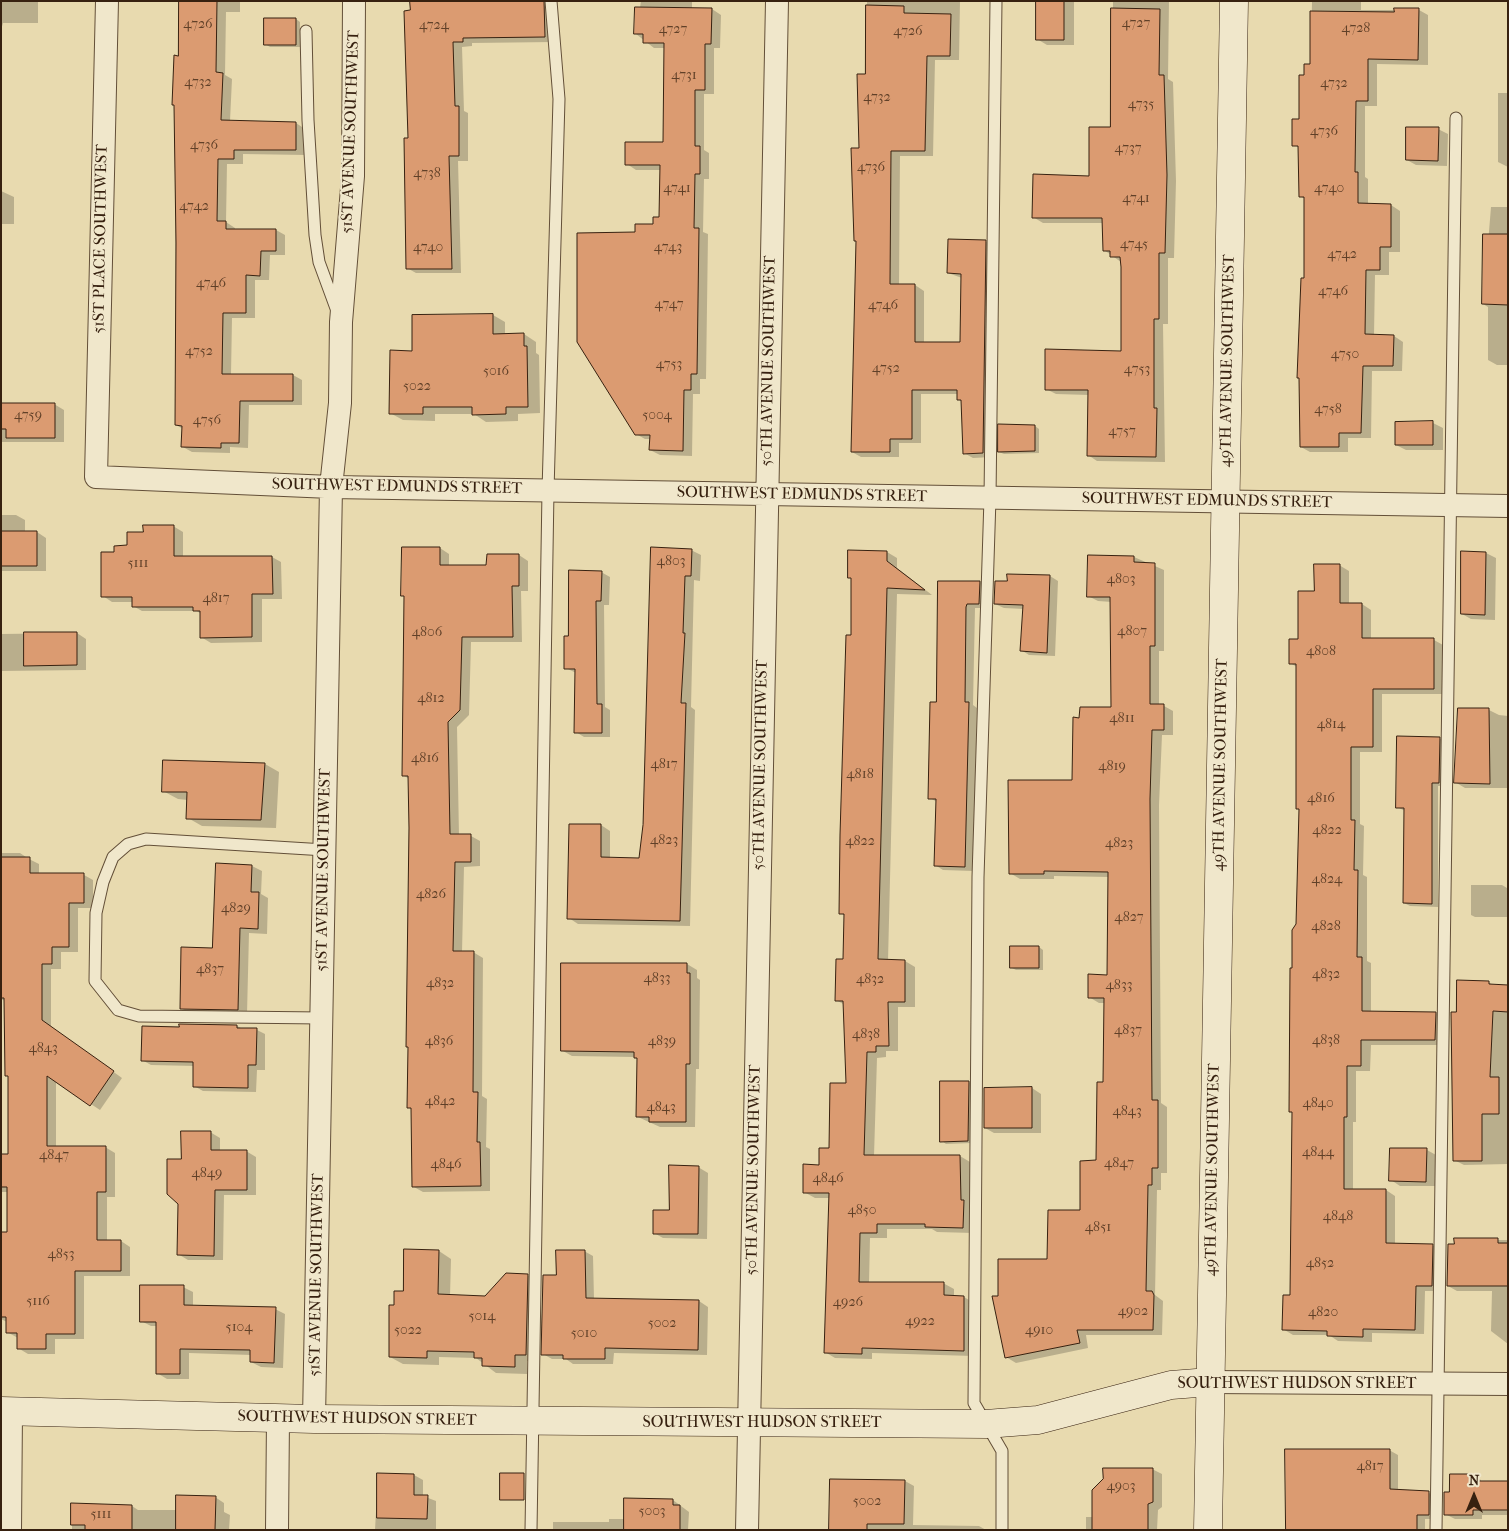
<!DOCTYPE html>
<html>
<head>
<meta charset="utf-8">
<style>
	body { margin:0 }
	#map { position:relative; width:1509px; height:1531px; overflow:hidden; background:#e8daaf; font-family:"IM FELL French Canon",serif }
	canvas { display:block }
	.frame { position:absolute; inset:0; border:2px solid #372110; pointer-events:none }
	.north { position:absolute; left:1449px; top:1471px; width:50px; height:50px; -webkit-text-stroke:4px #f0e7cb; paint-order:stroke; rotate:0deg; font-size:14px; font-weight:700; line-height:20px; text-align:center; color:#372110 }
	.north::after { content:''; display:block; margin:auto; width:18px; height:22px; background:#372110; clip-path:polygon(50% 0,100% 100%,50% 72%,0 100%) }
</style>
</head>
<body>
<div id="map">
<canvas width="1509" height="1531"></canvas>
<div class="frame"></div>
<div class="north">N</div>
</div>
<script>
const ctx = document.querySelector('canvas').getContext('2d');
ctx.lineJoin = 'round';
function fillPath(path, color) {
  ctx.fillStyle = color;
  ctx.fill(path, 'evenodd');
}
function strokePath(path, color, width, dash) {
  ctx.strokeStyle = color;
  ctx.lineWidth = width;
  ctx.lineCap = dash ? 'butt' : 'round';
  ctx.setLineDash(dash || []);
  ctx.stroke(path);
}
function drawText(font, color, halo, rows, align = 'center') {
  ctx.font = font + ' "IM FELL French Canon",serif';
  ctx.lineWidth = 4;
  ctx.setLineDash([]);
  ctx.textBaseline = 'middle';
  ctx.strokeStyle = halo;
  ctx.fillStyle = color;
  for (const [text, x, y, turn = 0] of rows) {
    ctx.save();
    ctx.translate(x, y);
    ctx.rotate((+turn || 0) * Math.PI / 180);
    ctx.textAlign = isNaN(turn) ? turn : align;
    if (halo) ctx.strokeText(text, 0, 0);
    ctx.fillText(text, 0, 0);
    ctx.restore();
  }
}
const shadow = new Path2D(`
	M 1,1 L 38,1 L 38,23 L 3,23 L 1,30 Z
	M 180,1 L 240,1 L 240,12 L 226,12 L 225,75 L 232,79 L 230,121 L 296,123 L 305,129 L 305,155 L 243,154 L 243,164 L 227,164 L 226,222 L 235,228 L 235,230 L 276,230 L 285,235 L 285,255 L 270,255 L 269,280 L 255,280 L 255,318 L 232,318 L 231,375 L 293,375 L 302,380 L 302,405 L 249,405 L 248,448 L 230,447 L 230,453 L 192,452 L 183,447 L 183,429 L 176,425 L 175,106 L 173,105 L 179,57 Z
	M 412,1 L 554,1 L 554,42 L 472,43 L 472,46 L 462,47 L 464,111 L 468,113 L 468,161 L 458,161 L 461,273 L 416,273 L 407,268 Z
	M 641,1 L 692,1 L 692,9 L 712,9 L 721,15 L 720,48 L 714,48 L 714,94 L 704,94 L 704,150 L 709,153 L 709,179 L 704,179 L 703,232 L 708,234 L 706,379 L 700,379 L 700,394 L 693,394 L 692,456 L 660,455 L 650,450 L 651,439 L 645,439 L 636,434 L 636,233 L 654,226 L 660,218 L 661,170 L 636,170 L 627,164 L 664,143 L 665,48 L 654,48 L 636,34 Z
	M 867,1 L 960,1 L 959,60 L 935,60 L 933,156 L 900,156 L 899,285 L 915,285 L 924,291 L 924,343 L 961,343 L 962,278 L 948,273 L 985,241 L 994,246 L 992,457 L 973,458 L 964,453 L 962,402 L 958,399 L 958,394 L 921,394 L 921,443 L 899,443 L 899,457 L 861,457 L 852,452 L 860,149 L 866,75 Z
	M 1037,1 L 1074,1 L 1074,45 L 1047,45 L 1037,39 Z
	M 1113,1 L 1169,1 L 1168,79 L 1173,82 L 1176,181 L 1174,258 L 1168,258 L 1168,324 L 1163,324 L 1165,462 L 1097,461 L 1088,455 L 1089,395 L 1056,394 L 1046,389 L 1122,353 L 1121,262 L 1104,250 L 1104,223 L 1043,223 L 1033,217 L 1090,177 L 1111,128 Z
	M 1312,1 L 1361,1 L 1361,10 L 1419,10 L 1428,15 L 1428,65 L 1377,64 L 1377,106 L 1365,106 L 1365,177 L 1368,179 L 1368,205 L 1391,205 L 1400,211 L 1400,252 L 1389,252 L 1389,275 L 1375,275 L 1374,336 L 1394,336 L 1403,342 L 1402,371 L 1372,371 L 1371,438 L 1348,438 L 1348,452 L 1310,452 L 1301,447 L 1301,379 L 1298,378 L 1306,280 L 1305,199 L 1300,196 L 1300,148 L 1294,145 L 1301,120 L 1306,76 L 1311,65 Z
	M 265,19 L 296,19 L 300,22 L 300,47 L 270,47 L 265,44 Z
	M 1498,93 L 1508,93 L 1508,167 L 1498,162 Z
	M 1438,129 L 1448,134 L 1447,166 L 1416,165 L 1407,160 Z
	M 1,191 L 14,197 L 14,224 L 1,224 Z
	M 1491,207 L 1508,207 L 1508,365 L 1497,365 L 1488,360 L 1488,307 L 1483,304 Z
	M 493,315 L 505,322 L 505,335 L 524,334 L 536,342 L 536,353 L 539,355 L 540,413 L 518,414 L 518,421 L 486,422 L 474,414 L 435,414 L 435,421 L 403,420 L 390,413 L 413,352 Z
	M 1,404 L 54,404 L 64,410 L 64,442 L 1,442 Z
	M 1396,423 L 1433,423 L 1443,428 L 1443,450 L 1406,450 L 1396,445 Z
	M 1035,426 L 1039,429 L 1039,453 L 1004,454 L 999,452 Z
	M 1,515 L 16,515 L 25,520 L 25,532 L 37,532 L 46,538 L 46,571 L 1,571 Z
	M 173,526 L 183,532 L 183,557 L 272,557 L 281,562 L 282,599 L 262,599 L 262,642 L 211,643 L 201,637 L 201,614 L 197,611 L 142,611 L 133,606 L 133,602 L 112,602 L 103,596 L 116,553 L 129,546 L 144,533 Z
	M 440,548 L 449,554 L 449,566 L 488,566 L 519,555 L 528,561 L 528,591 L 521,591 L 522,642 L 471,642 L 469,715 L 457,727 L 459,836 L 471,836 L 480,841 L 480,866 L 464,867 L 462,952 L 473,952 L 483,958 L 482,1096 L 487,1099 L 486,1147 L 490,1149 L 490,1191 L 423,1192 L 414,1187 L 413,1110 L 408,1107 L 409,779 L 403,775 L 405,597 L 402,595 Z
	M 652,549 L 691,550 L 701,555 L 700,581 L 694,580 L 691,707 L 695,710 L 690,926 L 578,924 L 569,918 L 601,825 L 610,831 L 610,859 L 641,860 L 644,825 Z
	M 887,552 L 897,558 L 897,568 L 932,595 L 897,594 L 888,961 L 905,961 L 915,967 L 915,1007 L 898,1007 L 898,1051 L 886,1051 L 886,1057 L 877,1058 L 874,1156 L 960,1156 L 970,1162 L 973,1233 L 937,1232 L 932,1229 L 887,1229 L 887,1238 L 870,1238 L 869,1283 L 943,1283 L 954,1289 L 954,1297 L 964,1297 L 974,1303 L 973,1356 L 872,1353 L 872,1359 L 835,1358 L 825,1352 L 830,1198 L 815,1198 L 804,1192 L 830,1150 L 847,1085 L 845,1005 L 836,1000 L 844,960 L 845,916 L 841,913 L 853,637 L 853,579 L 849,577 Z
	M 1462,552 L 1486,553 L 1496,558 L 1495,620 L 1471,619 L 1462,614 Z
	M 1134,557 L 1164,570 L 1164,651 L 1159,651 L 1159,706 L 1164,706 L 1173,711 L 1173,735 L 1162,735 L 1159,805 L 1161,1103 L 1167,1107 L 1167,1173 L 1161,1173 L 1161,1190 L 1157,1190 L 1155,1295 L 1163,1301 L 1162,1335 L 1086,1335 L 1088,1348 L 1016,1363 L 1006,1357 L 999,1298 L 1048,1260 L 1082,1211 L 1097,1161 L 1104,1083 L 1105,1003 L 1099,1003 L 1089,997 L 1108,976 L 1109,877 L 1054,876 L 1054,879 L 1020,879 L 1010,873 L 1073,782 L 1081,719 L 1112,709 L 1112,602 L 1098,601 L 1088,596 Z
	M 1339,565 L 1349,571 L 1349,604 L 1362,604 L 1371,610 L 1371,640 L 1434,640 L 1443,645 L 1443,694 L 1382,694 L 1382,752 L 1360,752 L 1360,824 L 1364,826 L 1363,875 L 1367,877 L 1367,961 L 1371,963 L 1371,1013 L 1436,1013 L 1445,1019 L 1445,1045 L 1371,1045 L 1370,1071 L 1356,1071 L 1356,1122 L 1353,1122 L 1353,1190 L 1386,1190 L 1395,1196 L 1395,1244 L 1432,1245 L 1442,1250 L 1441,1291 L 1425,1291 L 1424,1334 L 1372,1333 L 1372,1342 L 1338,1341 L 1329,1335 L 1293,1335 L 1283,1329 L 1291,1296 L 1293,1113 L 1290,1111 L 1293,970 L 1297,925 L 1300,810 L 1297,808 L 1297,667 L 1290,663 L 1315,592 Z
	M 601,572 L 610,577 L 609,605 L 604,605 L 605,707 L 610,710 L 610,737 L 584,737 L 576,732 L 576,673 L 566,668 L 569,637 Z
	M 1050,576 L 1058,581 L 1055,656 L 1029,655 L 1021,650 L 1024,609 L 1004,608 L 995,604 L 1008,582 Z
	M 940,582 L 980,582 L 988,586 L 987,608 L 975,608 L 973,705 L 977,708 L 973,871 L 943,870 L 935,865 L 937,802 L 930,798 L 937,703 Z
	M 77,633 L 86,639 L 86,670 L 1,671 L 1,697 L 1,634 Z
	M 1489,710 L 1499,715 L 1508,716 L 1508,788 L 1465,788 L 1455,782 Z
	M 1439,738 L 1446,742 L 1445,786 L 1438,786 L 1438,907 L 1410,906 L 1404,903 L 1405,811 L 1397,807 Z
	M 265,764 L 279,772 L 276,828 L 202,826 L 188,818 L 188,800 L 178,799 L 163,791 Z
	M 1,853 L 20,853 L 29,859 L 39,864 L 39,875 L 84,875 L 93,880 L 93,908 L 78,908 L 78,952 L 61,952 L 61,969 L 51,969 L 51,1027 L 122,1078 L 100,1110 L 56,1081 L 56,1147 L 105,1147 L 115,1153 L 115,1197 L 107,1197 L 107,1241 L 121,1241 L 130,1247 L 130,1276 L 84,1276 L 84,1339 L 55,1339 L 55,1354 L 28,1354 L 18,1348 L 18,1338 L 7,1332 L 7,1322 L 1,1319 L 1,1233 L 9,1233 L 8,1192 L 1,1192 L 1,1155 L 9,1156 L 9,1077 L 6,1075 L 5,1001 L 1,999 Z
	M 252,866 L 262,871 L 261,894 L 268,898 L 267,934 L 249,933 L 247,1014 L 191,1014 L 181,1008 L 213,949 Z
	M 1471,885 L 1502,885 L 1507,888 L 1507,917 L 1475,917 L 1471,915 Z
	M 1039,947 L 1043,950 L 1043,970 L 1016,970 L 1012,968 Z
	M 687,964 L 697,970 L 697,978 L 700,980 L 699,1069 L 696,1069 L 695,1127 L 660,1127 L 638,1117 L 638,1059 L 634,1057 L 572,1056 L 563,1051 Z
	M 1488,982 L 1495,986 L 1508,987 L 1508,1164 L 1464,1165 L 1454,1160 L 1457,1014 Z
	M 237,1026 L 243,1029 L 257,1030 L 265,1034 L 265,1070 L 257,1070 L 256,1092 L 203,1091 L 194,1086 L 195,1066 L 151,1065 L 142,1060 L 143,1027 Z
	M 969,1082 L 973,1085 L 972,1143 L 946,1144 L 942,1141 Z
	M 1032,1088 L 1041,1094 L 1041,1133 L 994,1133 L 985,1128 Z
	M 210,1132 L 220,1138 L 220,1151 L 246,1151 L 256,1157 L 256,1195 L 224,1195 L 223,1260 L 188,1260 L 178,1254 L 183,1160 Z
	M 1427,1150 L 1436,1155 L 1436,1186 L 1400,1186 L 1391,1180 Z
	M 698,1167 L 708,1173 L 707,1239 L 663,1238 L 654,1233 Z
	M 1456,1240 L 1508,1240 L 1508,1344 L 1491,1331 L 1492,1291 L 1457,1291 L 1448,1286 Z
	M 439,1251 L 451,1259 L 450,1296 L 485,1297 L 527,1275 L 540,1283 L 539,1361 L 527,1361 L 527,1374 L 496,1373 L 476,1358 L 439,1357 L 439,1365 L 403,1364 L 390,1357 L 395,1306 Z
	M 584,1251 L 593,1256 L 594,1299 L 699,1301 L 708,1307 L 707,1355 L 614,1353 L 613,1364 L 573,1364 L 566,1359 L 552,1359 L 543,1354 L 558,1277 Z
	M 183,1287 L 193,1292 L 193,1306 L 275,1309 L 285,1314 L 283,1368 L 261,1367 L 251,1362 L 251,1355 L 189,1353 L 189,1379 L 167,1379 L 157,1373 L 157,1326 L 151,1326 L 141,1321 Z
	M 1286,1450 L 1389,1450 L 1398,1455 L 1398,1491 L 1429,1493 L 1437,1498 L 1437,1519 L 1425,1519 L 1425,1530 L 1288,1530 Z
	M 1152,1469 L 1162,1474 L 1162,1507 L 1158,1510 L 1157,1530 L 1086,1530 L 1086,1517 L 1093,1517 Z
	M 378,1474 L 414,1475 L 423,1480 L 423,1496 L 436,1501 L 436,1530 L 375,1530 Z
	M 1472,1475 L 1481,1480 L 1481,1483 L 1508,1483 L 1508,1515 L 1482,1515 L 1482,1519 L 1455,1519 L 1445,1514 L 1451,1493 Z
	M 905,1481 L 914,1486 L 913,1525 L 979,1526 L 986,1530 L 830,1530 Z
	M 215,1497 L 224,1503 L 224,1512 L 230,1515 L 229,1530 L 72,1530 L 72,1504 L 132,1506 L 138,1510 L 177,1510 Z
	M 673,1500 L 689,1512 L 688,1530 L 553,1530 L 553,1522 L 609,1522 L 609,1519 L 625,1519 Z`);
const building = new Path2D(`
	M 179,1 L 217,1 L 216,72 L 223,73 L 221,120 L 296,122 L 296,150 L 234,150 L 234,159 L 218,159 L 217,221 L 226,221 L 226,229 L 276,229 L 276,251 L 261,251 L 260,276 L 246,275 L 246,313 L 223,313 L 222,374 L 293,374 L 293,401 L 240,401 L 239,443 L 221,443 L 221,448 L 181,447 L 182,426 L 175,425 L 176,243 L 174,105 L 172,105 L 174,55 L 178,56 Z
	M 410,1 L 544,1 L 545,37 L 463,38 L 463,42 L 453,42 L 455,106 L 459,106 L 459,156 L 449,156 L 452,269 L 406,269 L 404,138 L 408,138 L 404,11 L 410,10 Z
	M 1036,1 L 1064,1 L 1064,40 L 1036,40 Z
	M 866,5 L 904,6 L 904,13 L 951,14 L 950,56 L 927,56 L 925,151 L 891,151 L 890,284 L 915,284 L 915,342 L 960,342 L 961,274 L 947,273 L 948,239 L 986,240 L 983,453 L 963,454 L 961,400 L 957,400 L 957,390 L 912,390 L 912,439 L 890,439 L 890,452 L 851,452 L 856,241 L 854,241 L 851,148 L 859,148 L 857,74 L 865,74 Z
	M 635,7 L 712,8 L 711,44 L 705,44 L 705,90 L 695,90 L 695,146 L 700,146 L 700,174 L 695,174 L 694,228 L 699,228 L 697,374 L 691,374 L 691,390 L 684,390 L 683,451 L 649,450 L 650,435 L 635,435 L 577,342 L 577,233 L 635,232 L 635,224 L 653,224 L 653,217 L 659,217 L 660,165 L 625,165 L 625,142 L 663,142 L 664,43 L 643,43 L 643,34 L 634,34 Z
	M 1111,8 L 1160,9 L 1159,75 L 1164,75 L 1167,175 L 1165,253 L 1159,253 L 1159,319 L 1154,319 L 1154,408 L 1157,408 L 1156,457 L 1087,456 L 1088,390 L 1045,390 L 1045,349 L 1121,351 L 1121,267 L 1120,257 L 1110,257 L 1110,251 L 1103,251 L 1102,218 L 1032,218 L 1033,174 L 1089,176 L 1089,127 L 1110,127 Z
	M 1394,8 L 1419,8 L 1418,60 L 1368,59 L 1368,101 L 1356,101 L 1355,172 L 1358,172 L 1358,203 L 1391,204 L 1391,247 L 1380,247 L 1380,270 L 1366,270 L 1365,334 L 1394,335 L 1393,366 L 1363,366 L 1361,433 L 1339,433 L 1339,447 L 1300,447 L 1299,378 L 1297,378 L 1301,278 L 1304,278 L 1304,197 L 1299,197 L 1298,146 L 1292,146 L 1292,119 L 1299,119 L 1299,75 L 1304,75 L 1304,64 L 1310,64 L 1310,11 L 1394,12 Z
	M 264,18 L 296,18 L 296,45 L 264,45 Z
	M 1406,127 L 1439,127 L 1438,161 L 1406,160 Z
	M 1483,234 L 1508,234 L 1508,305 L 1482,304 Z
	M 493,314 L 493,334 L 524,333 L 524,346 L 527,346 L 528,407 L 506,407 L 506,414 L 472,415 L 472,407 L 423,407 L 423,414 L 389,414 L 390,350 L 412,351 L 412,315 Z
	M 1,403 L 55,403 L 55,438 L 6,438 L 6,429 L 1,429 Z
	M 1433,421 L 1433,445 L 1395,445 L 1395,422 Z
	M 998,424 L 1035,425 L 1035,451 L 998,452 Z
	M 143,525 L 174,525 L 174,556 L 272,556 L 273,594 L 252,594 L 252,637 L 200,638 L 200,611 L 193,611 L 193,607 L 132,607 L 132,597 L 101,597 L 101,552 L 114,552 L 114,546 L 127,545 L 127,532 L 143,532 Z
	M 1,531 L 37,531 L 37,566 L 1,566 Z
	M 402,547 L 440,547 L 440,565 L 486,565 L 487,554 L 519,554 L 519,586 L 512,586 L 513,637 L 462,637 L 460,710 L 448,722 L 450,834 L 471,834 L 471,862 L 455,862 L 453,951 L 474,951 L 473,1092 L 478,1092 L 477,1142 L 480,1142 L 481,1186 L 412,1187 L 411,1108 L 407,1108 L 408,1047 L 406,1047 L 409,828 L 408,776 L 402,776 L 404,596 L 401,596 Z
	M 651,547 L 692,549 L 691,576 L 685,576 L 683,633 L 685,633 L 681,703 L 686,703 L 680,921 L 567,919 L 569,824 L 601,824 L 601,857 L 639,858 L 643,825 Z
	M 848,550 L 887,551 L 887,561 L 925,590 L 887,588 L 878,959 L 905,960 L 905,1002 L 888,1002 L 889,1046 L 876,1046 L 876,1052 L 867,1052 L 864,1155 L 960,1155 L 961,1200 L 964,1200 L 963,1228 L 925,1227 L 925,1224 L 877,1224 L 877,1233 L 860,1233 L 859,1282 L 944,1282 L 944,1295 L 964,1296 L 964,1351 L 862,1348 L 862,1354 L 824,1353 L 829,1193 L 803,1193 L 803,1164 L 819,1165 L 819,1148 L 829,1148 L 830,1083 L 846,1083 L 843,1001 L 835,1001 L 836,959 L 843,959 L 844,914 L 839,914 L 840,835 L 846,635 L 851,635 L 851,578 L 848,578 Z
	M 1461,551 L 1486,552 L 1485,615 L 1461,614 Z
	M 1088,555 L 1134,556 L 1134,562 L 1155,563 L 1155,646 L 1150,646 L 1150,704 L 1164,704 L 1164,730 L 1152,730 L 1150,799 L 1152,1100 L 1158,1100 L 1158,1168 L 1152,1168 L 1152,1185 L 1148,1185 L 1146,1291 L 1152,1291 L 1154,1295 L 1153,1330 L 1077,1330 L 1080,1343 L 1005,1358 L 992,1296 L 998,1296 L 998,1259 L 1047,1259 L 1048,1210 L 1080,1210 L 1080,1161 L 1096,1160 L 1097,1082 L 1103,1082 L 1104,998 L 1088,998 L 1088,974 L 1107,975 L 1108,872 L 1044,871 L 1044,874 L 1009,874 L 1008,780 L 1072,780 L 1073,717 L 1079,718 L 1080,707 L 1111,707 L 1110,597 L 1087,597 Z
	M 1314,564 L 1340,564 L 1340,603 L 1362,603 L 1362,638 L 1434,638 L 1434,689 L 1373,689 L 1373,747 L 1351,747 L 1351,820 L 1355,820 L 1354,870 L 1358,870 L 1357,957 L 1362,957 L 1362,1011 L 1436,1012 L 1435,1040 L 1361,1040 L 1361,1066 L 1347,1066 L 1347,1117 L 1344,1117 L 1344,1189 L 1386,1189 L 1386,1243 L 1433,1244 L 1432,1286 L 1416,1286 L 1415,1330 L 1363,1329 L 1363,1337 L 1327,1336 L 1327,1331 L 1282,1330 L 1283,1295 L 1290,1295 L 1292,1112 L 1289,1112 L 1290,968 L 1292,968 L 1292,930 L 1296,924 L 1299,809 L 1296,809 L 1296,664 L 1289,664 L 1289,639 L 1298,639 L 1298,591 L 1314,591 Z
	M 569,570 L 602,571 L 601,601 L 596,601 L 597,704 L 602,704 L 602,733 L 574,733 L 575,669 L 564,669 L 564,636 L 568,636 Z
	M 1007,574 L 1050,575 L 1047,653 L 1020,651 L 1023,605 L 994,604 L 995,581 L 1007,581 Z
	M 938,581 L 980,581 L 979,604 L 967,604 L 966,607 L 965,702 L 969,702 L 965,867 L 934,866 L 936,799 L 928,799 L 930,702 L 936,702 Z
	M 24,632 L 77,632 L 77,665 L 24,666 Z
	M 1458,708 L 1489,708 L 1490,784 L 1454,783 Z
	M 1397,736 L 1440,737 L 1439,783 L 1432,783 L 1432,904 L 1403,903 L 1404,808 L 1396,808 Z
	M 163,760 L 265,763 L 261,820 L 186,819 L 187,792 L 162,792 Z
	M 1,857 L 30,857 L 30,873 L 84,873 L 84,903 L 69,903 L 69,947 L 52,947 L 52,964 L 42,964 L 42,1020 L 114,1071 L 90,1106 L 47,1076 L 47,1146 L 106,1146 L 106,1192 L 97,1192 L 97,1240 L 121,1240 L 121,1271 L 75,1271 L 75,1334 L 46,1334 L 46,1349 L 17,1349 L 17,1333 L 6,1333 L 6,1317 L 1,1317 L 1,1232 L 7,1232 L 7,1187 L 1,1187 L 1,1154 L 8,1154 L 8,1076 L 5,1076 L 4,998 L 1,998 Z
	M 216,863 L 252,865 L 251,892 L 259,892 L 258,929 L 240,928 L 238,1010 L 180,1009 L 181,947 L 212,948 Z
	M 1010,946 L 1039,946 L 1039,968 L 1010,968 Z
	M 561,963 L 687,963 L 687,973 L 690,973 L 690,1064 L 686,1064 L 686,1122 L 649,1122 L 649,1117 L 636,1117 L 637,1058 L 634,1058 L 634,1052 L 561,1051 Z
	M 1457,980 L 1489,981 L 1489,984 L 1508,985 L 1508,1012 L 1493,1011 L 1490,1077 L 1499,1077 L 1499,1114 L 1482,1114 L 1482,1161 L 1453,1161 L 1451,1012 L 1456,1012 Z
	M 179,1024 L 237,1025 L 237,1028 L 257,1028 L 256,1065 L 248,1065 L 248,1088 L 193,1087 L 193,1062 L 141,1061 L 142,1026 L 179,1027 Z
	M 940,1081 L 969,1081 L 968,1141 L 940,1142 Z
	M 1032,1087 L 1032,1128 L 984,1128 L 984,1088 Z
	M 181,1131 L 211,1131 L 211,1150 L 247,1150 L 247,1190 L 215,1190 L 214,1256 L 177,1255 L 178,1204 L 167,1194 L 167,1159 L 181,1159 Z
	M 1390,1148 L 1427,1148 L 1426,1182 L 1389,1181 Z
	M 669,1165 L 699,1166 L 698,1234 L 653,1234 L 653,1210 L 669,1210 Z
	M 1454,1238 L 1498,1238 L 1498,1243 L 1508,1243 L 1508,1286 L 1447,1286 L 1448,1244 L 1454,1244 Z
	M 404,1249 L 439,1250 L 438,1294 L 485,1296 L 506,1273 L 528,1274 L 526,1355 L 515,1355 L 515,1367 L 482,1366 L 482,1358 L 474,1358 L 474,1352 L 427,1351 L 427,1358 L 389,1357 L 389,1305 L 394,1305 L 394,1291 L 403,1291 Z
	M 556,1250 L 585,1250 L 586,1298 L 699,1300 L 698,1350 L 605,1348 L 605,1359 L 563,1359 L 563,1355 L 541,1355 L 543,1275 L 556,1275 Z
	M 140,1285 L 184,1285 L 184,1305 L 276,1307 L 274,1363 L 250,1362 L 250,1350 L 180,1349 L 180,1374 L 156,1374 L 156,1322 L 140,1322 Z
	M 1285,1449 L 1390,1449 L 1390,1489 L 1429,1491 L 1429,1515 L 1417,1515 L 1417,1530 L 1286,1530 Z
	M 1103,1468 L 1153,1468 L 1153,1502 L 1148,1504 L 1148,1530 L 1092,1530 L 1092,1490 L 1103,1479 Z
	M 377,1473 L 414,1474 L 414,1495 L 428,1495 L 427,1519 L 377,1518 Z
	M 500,1473 L 524,1473 L 524,1500 L 500,1500 Z
	M 1450,1474 L 1472,1474 L 1472,1481 L 1508,1481 L 1508,1510 L 1473,1510 L 1473,1515 L 1444,1515 L 1444,1492 L 1449,1492 Z
	M 830,1479 L 905,1480 L 904,1524 L 867,1524 L 867,1530 L 829,1530 Z
	M 176,1495 L 216,1496 L 215,1530 L 176,1530 Z
	M 624,1498 L 673,1499 L 673,1505 L 680,1505 L 680,1530 L 624,1530 Z
	M 71,1503 L 132,1505 L 132,1530 L 85,1530 L 85,1525 L 71,1525 Z`);
const lane = new Path2D(`
	M 996,1 L 990,498 L 978,877 L 974,1403 L 1002,1451 L 1002,1530
	M 306,31 L 308,120 L 315,235 L 319,262 L 337,311
	M 322,1018 L 139,1016 L 118,1010 L 95,981 L 96,913 L 103,882 L 113,857 L 128,844 L 146,839 L 325,850
	M 531,1530 L 548,491 L 559,99 L 551,1
	M 1436,1530 L 1456,118`);
const street = new Path2D(`
	M 107,1 L 96,477 L 331,487 L 1508,506
	M 1210,1382 L 1508,1384
	M 314,1419 L 331,487 L 340,403 L 341,322 L 353,176 L 354,1
	M 10,1530 L 11,1412
	M 277,1530 L 278,1418
	M 747,1530 L 777,1`);
const secondary = new Path2D(`
	M 1,1411 L 314,1419 L 986,1424 L 1038,1420 L 1171,1385 L 1210,1382
	M 1208,1530 L 1234,1`);
const numberNames = [
	["4727",1136,24],
	["4726",198,25],
	["4724",434,26],
	["4728",1356,29],
	["4727",673,30],
	["4726",908,32],
	["4731",684,76],
	["4732",198,83],
	["4732",1334,84],
	["4732",877,98],
	["4735",1141,105],
	["4736",1324,132],
	["4736",204,146],
	["4737",1128,149],
	["4736",871,168],
	["4738",427,174],
	["4741",677,189],
	["4740",1329,189],
	["4741",1136,199],
	["4742",194,207],
	["4745",1134,245],
	["4740",428,248],
	["4743",668,248],
	["4742",1342,255],
	["4746",211,284],
	["4746",1333,292],
	["4747",669,305],
	["4746",883,306],
	["4752",199,352],
	["4750",1345,355],
	["4753",669,365],
	["4752",886,369],
	["4753",1137,370],
	["5016",496,372],
	["5022",417,387],
	["4758",1328,410],
	["4759",28,416],
	["5004",657,416],
	["4756",207,421],
	["4757",1122,432],
	["4803",671,562],
	["5111",138,564],
	["4803",1121,580],
	["4817",216,599],
	["4807",1132,632],
	["4806",427,633],
	["4808",1321,652],
	["4812",431,699],
	["4811",1122,719],
	["4814",1331,725],
	["4816",425,759],
	["4817",664,765],
	["4819",1112,767],
	["4818",860,775],
	["4816",1321,799],
	["4822",1327,831],
	["4823",664,841],
	["4822",860,842],
	["4823",1119,844],
	["4824",1327,880],
	["4826",431,895],
	["4829",236,909],
	["4827",1129,918],
	["4828",1326,927],
	["4837",210,970],
	["4832",1326,975],
	["4833",657,979],
	["4832",870,980],
	["4832",440,984],
	["4833",1119,986],
	["4837",1128,1031],
	["4838",866,1035],
	["4838",1326,1041],
	["4836",439,1042],
	["4839",662,1042],
	["4843",43,1049],
	["4842",440,1102],
	["4840",1318,1104],
	["4843",661,1108],
	["4843",1127,1112],
	["4844",1318,1153],
	["4847",54,1156],
	["4847",1119,1164],
	["4846",446,1165],
	["4849",207,1174],
	["4846",828,1179],
	["4850",862,1211],
	["4848",1338,1217],
	["4851",1098,1228],
	["4853",61,1255],
	["4852",1320,1264],
	["5116",38,1302],
	["4926",848,1303],
	["4902",1133,1312],
	["4820",1323,1313],
	["5014",482,1317],
	["4922",920,1322],
	["5002",662,1324],
	["5104",239,1328],
	["5022",408,1331],
	["4910",1039,1331],
	["5010",584,1334],
	["4817",1370,1467],
	["4903",1121,1487],
	["5002",867,1502],
	["5003",652,1512],
	["5111",101,1515]
];
const streetNames = [
	["51ST AVENUE SOUTHWEST",351,132,-88],
	["51ST PLACE SOUTHWEST",101,239,-89],
	["50TH AVENUE SOUTHWEST",769,361,-89],
	["49TH AVENUE SOUTHWEST",1228,361,-89],
	["SOUTHWEST EDMUNDS STREET",397,487,1],
	["SOUTHWEST EDMUNDS STREET",802,495,1],
	["SOUTHWEST EDMUNDS STREET",1207,501,1],
	["50TH AVENUE SOUTHWEST",761,765,-89],
	["49TH AVENUE SOUTHWEST",1221,765,-89],
	["51ST AVENUE SOUTHWEST",324,870,-89],
	["50TH AVENUE SOUTHWEST",754,1170,-89],
	["49TH AVENUE SOUTHWEST",1213,1170,-89],
	["51ST AVENUE SOUTHWEST",317,1275,-89],
	["SOUTHWEST HUDSON STREET",1297,1384],
	["SOUTHWEST HUDSON STREET",357,1419,1],
	["SOUTHWEST HUDSON STREET",762,1423]
];
fillPath(shadow, '#0003');
fillPath(building, '#db9b71');
strokePath(building, '#372110', 1);
strokePath(lane, '#634f38', 13);
strokePath(street, '#634f38', 24);
strokePath(secondary, '#372110', 29);
strokePath(lane, '#f0e7cb', 11);
strokePath(street, '#f0e7cb', 22);
strokePath(secondary, '#f0e7cb', 28);
drawText('14px', '#604028', null, numberNames);
drawText('16px', '#372110', '#f0e7cb', streetNames);
</script>
</body>
</html>
